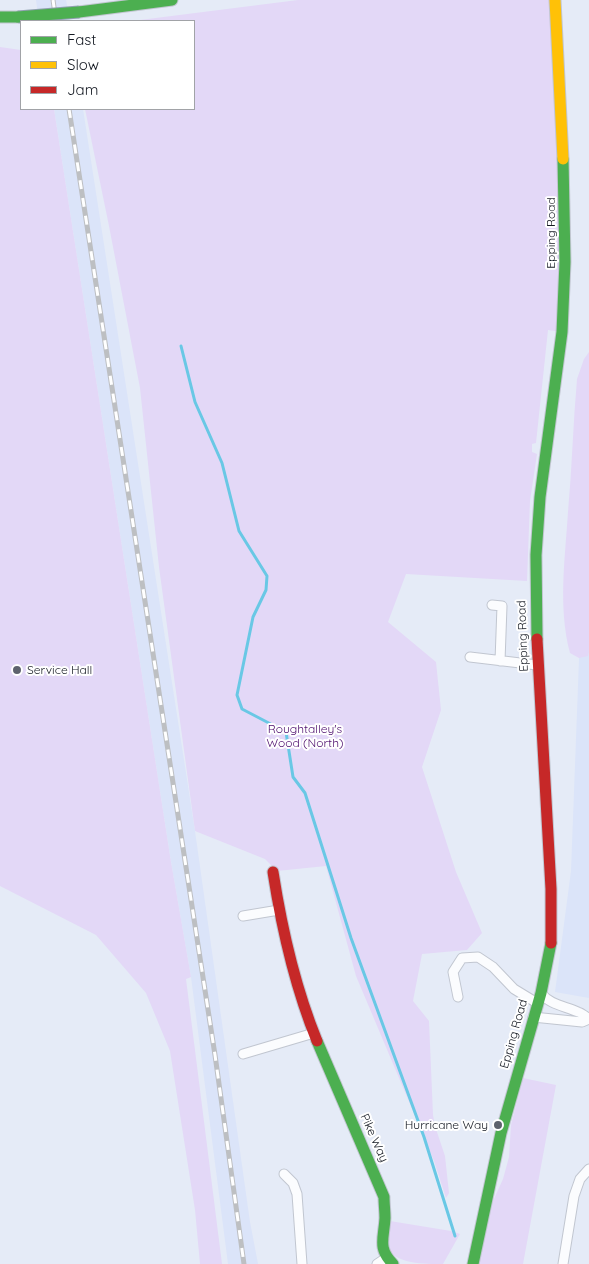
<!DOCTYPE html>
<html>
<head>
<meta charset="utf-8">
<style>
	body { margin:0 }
	#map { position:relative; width:589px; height:1264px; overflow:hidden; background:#e5ebf7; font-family:Quicksand,sans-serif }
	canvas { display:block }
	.legend { position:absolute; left:20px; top:20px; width:175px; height:90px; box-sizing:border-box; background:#fff; border:1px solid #a1a3a7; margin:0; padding:6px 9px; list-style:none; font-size:15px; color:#141922 }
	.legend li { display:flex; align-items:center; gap:10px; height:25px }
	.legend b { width:25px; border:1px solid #a1a3a7 }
</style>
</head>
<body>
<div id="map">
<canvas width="589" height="1264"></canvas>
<ul class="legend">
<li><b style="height:6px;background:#4caf50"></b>Fast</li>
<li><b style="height:6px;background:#ffc107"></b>Slow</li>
<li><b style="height:6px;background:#c62828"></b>Jam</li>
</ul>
</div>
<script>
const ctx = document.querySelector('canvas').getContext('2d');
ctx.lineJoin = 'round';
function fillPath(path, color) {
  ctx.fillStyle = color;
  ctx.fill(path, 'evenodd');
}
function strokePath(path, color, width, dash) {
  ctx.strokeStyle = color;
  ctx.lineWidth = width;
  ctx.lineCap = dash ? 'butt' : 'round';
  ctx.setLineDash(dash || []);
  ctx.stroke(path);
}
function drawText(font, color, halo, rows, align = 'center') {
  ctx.font = font + ' Quicksand,sans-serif';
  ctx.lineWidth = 4;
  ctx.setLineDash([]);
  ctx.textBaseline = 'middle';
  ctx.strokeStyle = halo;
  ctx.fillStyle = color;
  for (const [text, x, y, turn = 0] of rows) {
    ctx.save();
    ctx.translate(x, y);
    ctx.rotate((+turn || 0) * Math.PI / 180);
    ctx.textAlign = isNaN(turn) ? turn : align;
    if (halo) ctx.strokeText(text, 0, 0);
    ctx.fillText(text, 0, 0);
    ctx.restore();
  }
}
const built = new Path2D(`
	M 36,0 L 66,0 L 70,21 L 39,21 Z
	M 54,109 L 83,109 L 195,831 L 250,1222 L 258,1264 L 228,1264 L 191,977 L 171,862 Z
	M 589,394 L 589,998 L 555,992 L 571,871 Z`);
const green = new Path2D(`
	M 298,0 L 560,0 L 562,332 L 548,330 L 536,443 L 532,444 L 532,452 L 537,454 L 530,501 L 527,581 L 406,574 L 388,622 L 436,662 L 441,710 L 422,767 L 456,872 L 482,933 L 467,950 L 422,954 L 413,1001 L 429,1021 L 433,1115 L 435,1126 L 445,1156 L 449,1193 L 446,1198 L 434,1161 L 356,976 L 326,866 L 277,871 L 265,859 L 195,831 L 159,567 L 140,388 L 109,226 L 85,109 L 194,109 L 194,21 L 132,21 Z
	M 0,47 L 21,50 L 21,109 L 54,109 L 171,862 L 191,977 L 186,979 L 222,1264 L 200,1264 L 195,1210 L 170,1051 L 146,993 L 96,935 L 0,886 Z
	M 589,352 L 589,651 L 588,656 L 579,658 L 570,653 C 558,607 565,559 568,512 C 572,468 573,424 577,379 L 584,359 Z
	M 523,1078 L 556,1085 L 523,1264 L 479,1264 L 493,1201 L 503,1179 L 509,1157 L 511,1125 Z
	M 390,1221 L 451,1231 L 460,1234 L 443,1264 C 425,1264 395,1264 388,1248 C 385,1240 389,1229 390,1221 Z`);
const stream = new Path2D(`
	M 181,346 L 195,402 L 222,463 L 239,531 L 267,576 L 266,590 L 253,617 L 237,695 L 242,709 L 286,732 L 293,777 L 305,793 L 351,938 L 424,1137 L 455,1236`);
const street = new Path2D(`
	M 492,605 L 502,606 L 500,661
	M 470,657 L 537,665
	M 243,916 L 279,910
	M 541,993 C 550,1005 565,1006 578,1012 C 582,1013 585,1016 589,1019
	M 458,997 L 453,972 L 462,958 L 478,957 L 493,967 L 514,989 L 537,1003
	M 533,1017 L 582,1022 L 589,1019
	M 243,1054 L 314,1033
	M 284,1174 L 293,1183 L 297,1194 L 302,1264
	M 377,1264 L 386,1258
	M 563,1264 L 574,1196 L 580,1179 L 589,1169`);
const fast = new Path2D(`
	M 79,12 L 172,0
	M 0,17 L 18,17
	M 537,639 L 536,555 L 540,497 L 562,332 L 565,262 L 563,159
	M 317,1041 L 384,1197 C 384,1204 385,1211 385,1218 C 384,1238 377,1248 393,1264
	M 473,1264 L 501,1133 L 541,993 L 551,943`);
const slow = new Path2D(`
	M 555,0 L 563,159`);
const jam = new Path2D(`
	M 537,639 L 551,889 L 551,943
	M 273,872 C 282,930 295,987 317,1041`);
const rail = new Path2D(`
	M 53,0 L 56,21
	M 69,109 L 215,1055 L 244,1264`);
const fastBridge = new Path2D(`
	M 18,17 L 79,12`);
const markers = [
	[17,670,5,"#5d626d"],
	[498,1125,5,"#5d626d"]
];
const streetNames = [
	["Epping Road",551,233,-90],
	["Epping Road",523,636,-92],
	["Epping Road",514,1034,-74],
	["Pike Way",374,1138,66]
];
const poiNames = [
	["Service Hall",27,670],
	["Hurricane Way",488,1125,"right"]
];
const parkNames = [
	["Roughtalley's",305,729],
	["Wood (North)",305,743]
];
fillPath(built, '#dbe4f9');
fillPath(green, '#e3d8f7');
strokePath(stream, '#69c8e5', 3);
strokePath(street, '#c1c6d0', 11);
strokePath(fast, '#c1c6d0', 13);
strokePath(slow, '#c1c6d0', 13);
strokePath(jam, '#c1c6d0', 13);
strokePath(street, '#fbfcfe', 9);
strokePath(fast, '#4caf50', 11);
strokePath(slow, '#ffc107', 11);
strokePath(jam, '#c62828', 11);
strokePath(rail, '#bdbfc2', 5);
strokePath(rail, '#fff', 3, [9]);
strokePath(fastBridge, '#90a0af', 13, []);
strokePath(fastBridge, '#4caf50', 11);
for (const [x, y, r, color] of markers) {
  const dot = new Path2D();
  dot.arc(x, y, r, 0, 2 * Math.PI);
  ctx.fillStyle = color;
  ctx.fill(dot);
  strokePath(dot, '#fff', 2);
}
drawText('12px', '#141922', '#fff', streetNames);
drawText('12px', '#141922', '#fff', poiNames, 'left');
drawText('12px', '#4c0c6c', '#fff', parkNames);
</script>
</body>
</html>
